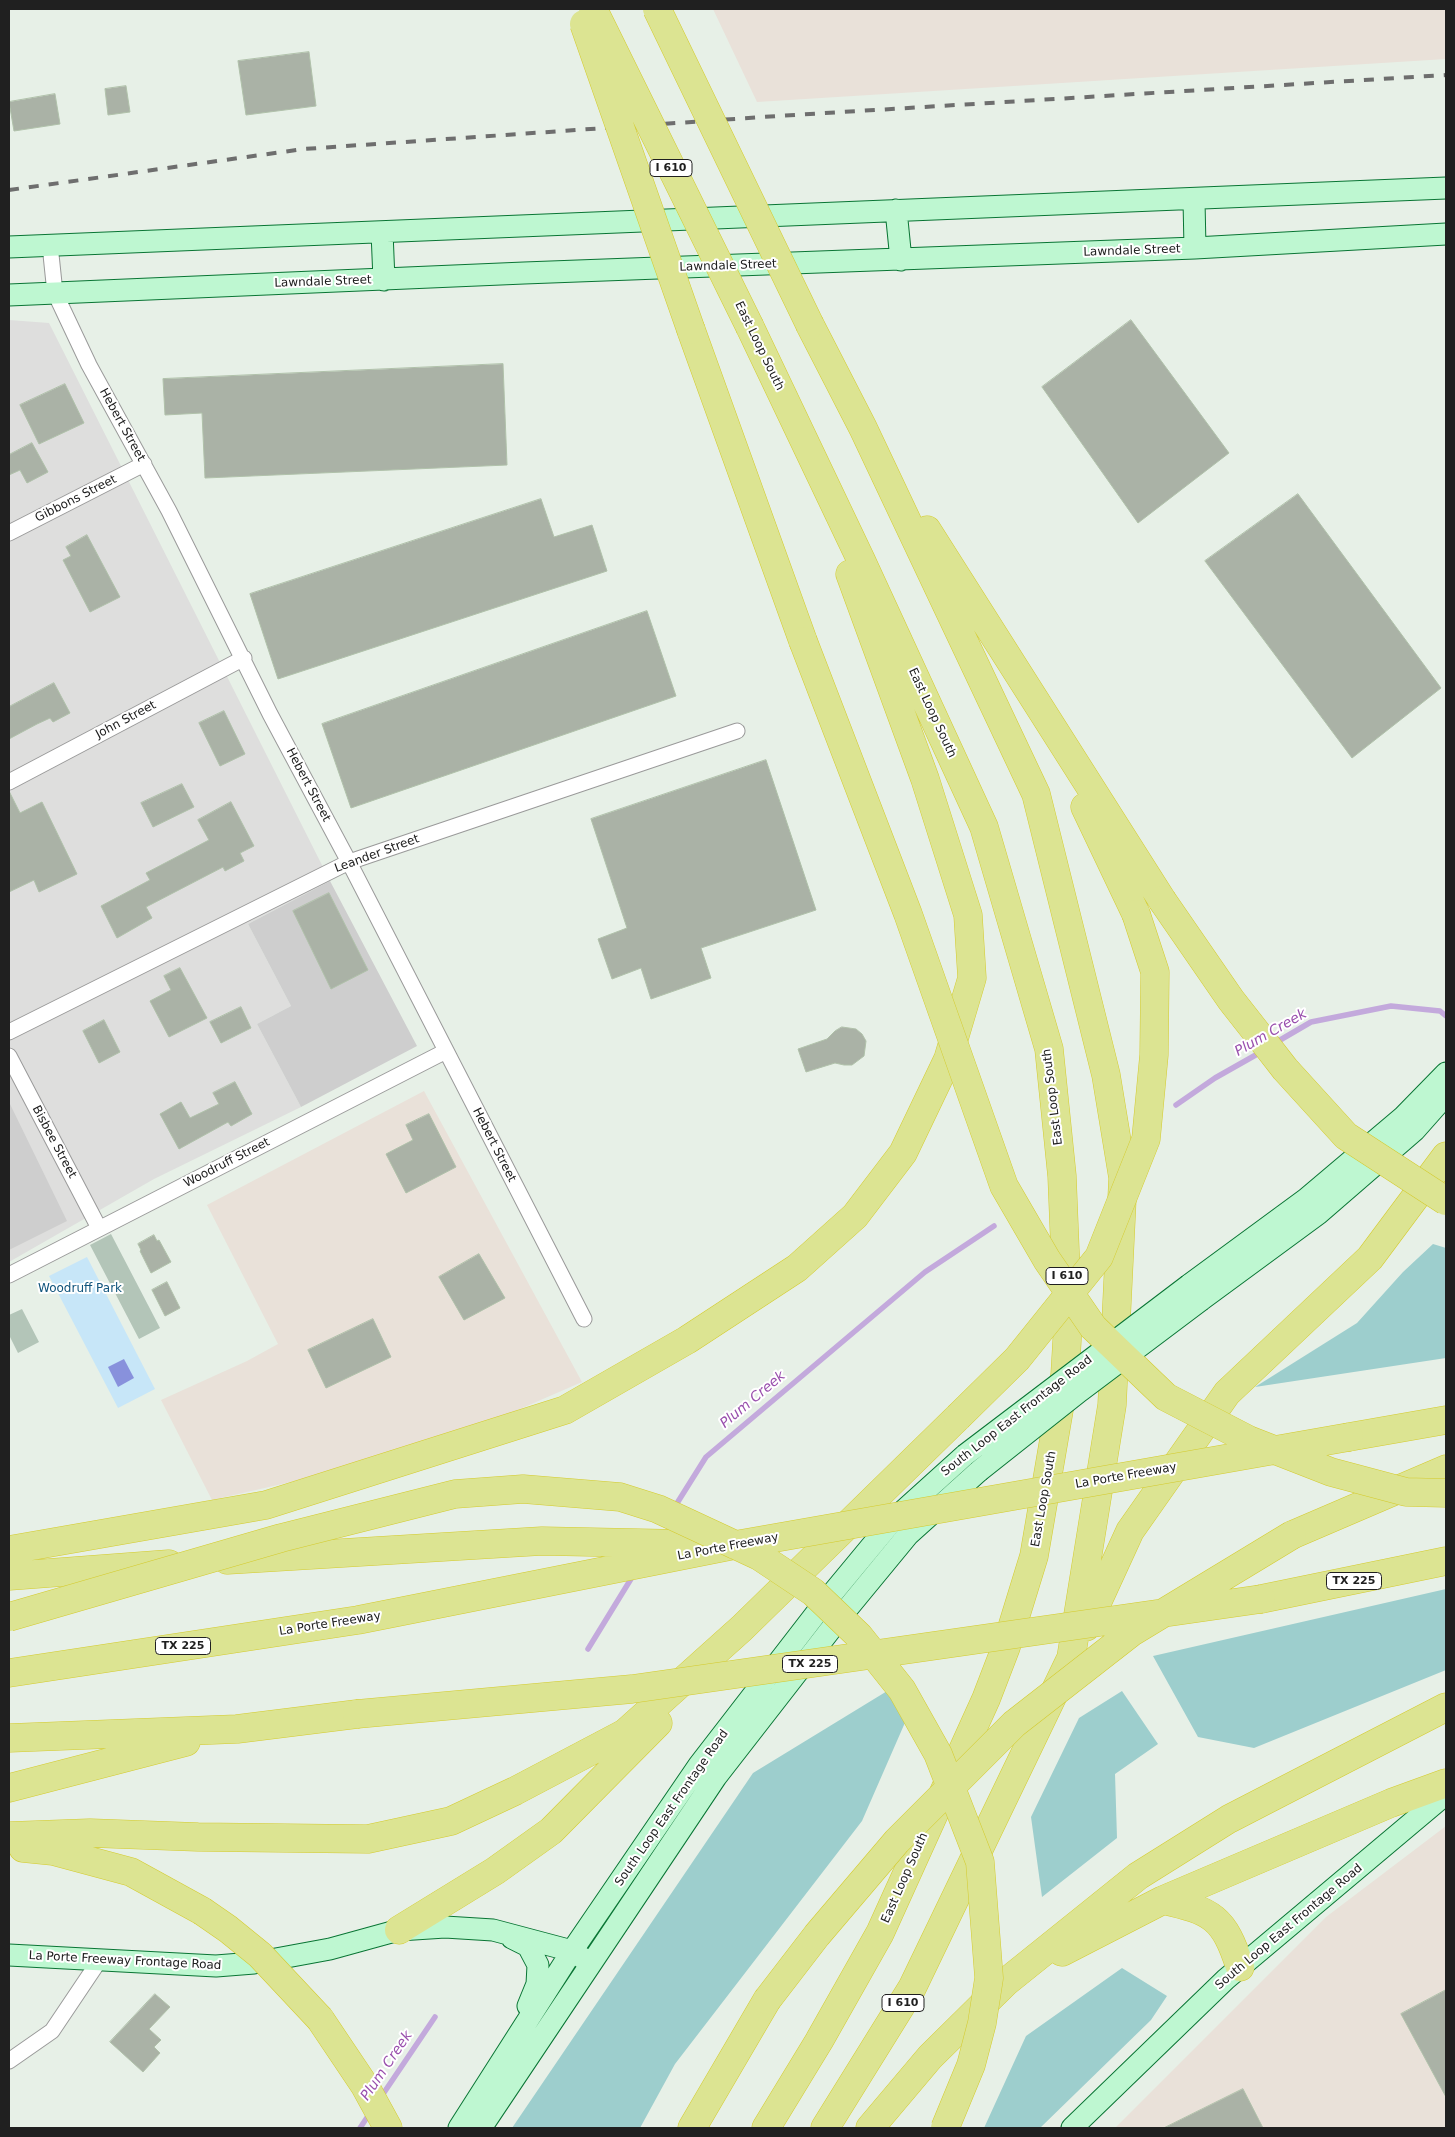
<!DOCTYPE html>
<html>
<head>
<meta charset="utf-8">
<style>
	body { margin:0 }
	#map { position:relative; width:1455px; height:2137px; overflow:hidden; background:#e7f0e7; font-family:"DejaVu Sans",sans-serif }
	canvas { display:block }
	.frame { position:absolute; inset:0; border:10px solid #202020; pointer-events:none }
</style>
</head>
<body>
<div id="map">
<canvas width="1455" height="2137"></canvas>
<div class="frame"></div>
</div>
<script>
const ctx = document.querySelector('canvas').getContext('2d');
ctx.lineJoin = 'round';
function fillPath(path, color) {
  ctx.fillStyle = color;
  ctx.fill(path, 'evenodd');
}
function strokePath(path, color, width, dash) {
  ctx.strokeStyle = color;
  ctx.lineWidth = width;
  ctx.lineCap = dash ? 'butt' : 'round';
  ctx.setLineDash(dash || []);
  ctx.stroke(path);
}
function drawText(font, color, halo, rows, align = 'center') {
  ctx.font = font + ' "DejaVu Sans",sans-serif';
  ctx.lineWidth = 4;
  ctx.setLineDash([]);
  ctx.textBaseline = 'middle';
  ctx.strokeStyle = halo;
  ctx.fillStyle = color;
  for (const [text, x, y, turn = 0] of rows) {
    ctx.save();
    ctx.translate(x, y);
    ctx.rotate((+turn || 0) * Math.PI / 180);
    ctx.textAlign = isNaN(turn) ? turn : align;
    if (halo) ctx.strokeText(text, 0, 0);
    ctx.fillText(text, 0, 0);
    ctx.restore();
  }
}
const residential = new Path2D(`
	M 9,320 L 49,323 L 330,881 L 248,924 L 291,1006 L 257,1024 L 301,1107 L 154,1179 L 9,1262 Z`);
const industrial = new Path2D(`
	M 713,9 L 1446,9 L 1446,59 L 757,102 Z
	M 424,1091 L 582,1382 L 474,1429 L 339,1471 L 212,1500 L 161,1400 L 247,1361 L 278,1344 L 207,1205 Z
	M 1446,1826 L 1446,2128 L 1115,2128 L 1326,1917 Z`);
const religious = new Path2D(`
	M 330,881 L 417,1046 L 301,1107 L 257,1024 L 291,1006 L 248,924 Z
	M 9,1102 L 67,1221 L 9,1250 Z`);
const construction = new Path2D(`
	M 111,1234 L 160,1328 L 139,1339 L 90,1245 Z
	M 22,1309 L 39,1342 L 18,1353 L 9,1335 L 9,1315 Z`);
const forest = new Path2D(`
	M 1433,1244 L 1446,1248 L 1446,1358 L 1255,1387 L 1357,1323 L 1403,1272 Z
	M 1446,1589 L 1446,1670 L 1254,1748 L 1198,1737 L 1153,1656 Z
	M 897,1685 L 907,1718 L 862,1821 L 675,2064 L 640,2128 L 512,2128 L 753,1773 Z
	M 1122,1691 L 1158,1744 L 1115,1774 L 1117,1838 L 1042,1897 L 1031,1817 L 1079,1718 Z
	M 1122,1968 L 1167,1996 L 1151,2020 L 1040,2128 L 984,2128 L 1026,2036 Z`);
const park = new Path2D(`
	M 87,1257 L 155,1389 L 118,1408 L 49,1276 Z`);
const pitch = new Path2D(`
	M 124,1359 L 134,1378 L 118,1387 L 108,1367 Z`);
const stream = new Path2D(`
	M 1275,1043 L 1311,1022 L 1391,1006 L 1440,1011 L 1446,1016
	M 1176,1105 L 1215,1078 L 1261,1052
	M 674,1508 L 706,1457 L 925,1272 L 994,1226
	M 588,1649 L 634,1574
	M 381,2097 L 435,2017
	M 360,2128 L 370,2113`);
const building = new Path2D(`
	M 309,52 L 316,106 L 246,115 L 238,61 Z
	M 126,86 L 130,112 L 108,115 L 105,89 Z
	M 55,94 L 60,124 L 14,131 L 9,102 Z
	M 1131,320 L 1229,453 L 1138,523 L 1042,387 Z
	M 503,364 L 507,465 L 205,478 L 202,413 L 165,415 L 163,379 Z
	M 65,384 L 84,423 L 39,444 L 20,405 Z
	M 32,443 L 48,472 L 27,483 L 20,470 L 9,475 L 9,455 Z
	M 1298,494 L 1441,688 L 1352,758 L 1205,561 Z
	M 541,499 L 554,537 L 592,525 L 607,571 L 278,679 L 250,594 Z
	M 87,535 L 120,597 L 90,612 L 63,560 L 71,556 L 66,547 Z
	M 647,611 L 676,696 L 351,808 L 322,724 Z
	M 54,683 L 70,713 L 53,722 L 50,718 L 37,724 L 9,739 L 9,707 Z
	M 224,711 L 245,754 L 220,766 L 199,723 Z
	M 766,760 L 816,910 L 701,948 L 711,978 L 651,999 L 641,968 L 612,979 L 598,939 L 627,928 L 591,819 Z
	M 182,784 L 194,807 L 153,827 L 141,803 Z
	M 9,791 L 20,813 L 42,802 L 77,874 L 39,892 L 34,880 L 9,892 Z
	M 231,802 L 254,846 L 240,853 L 244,861 L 225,871 L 223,867 L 146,907 L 152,918 L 117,938 L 101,906 L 150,880 L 146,873 L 209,840 L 198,820 Z
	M 329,893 L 368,970 L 331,989 L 293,911 Z
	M 180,968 L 207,1018 L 169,1037 L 150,1001 L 171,990 L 164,976 Z
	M 241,1007 L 251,1028 L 221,1043 L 210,1022 Z
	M 104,1020 L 120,1052 L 99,1063 L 83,1031 Z
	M 842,1027 L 856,1029 L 862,1034 L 866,1041 L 864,1056 L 852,1065 L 844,1065 L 835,1063 L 806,1072 L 798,1049 L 827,1039 L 835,1031 Z
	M 235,1082 L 252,1114 L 231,1126 L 228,1122 L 179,1149 L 160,1114 L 181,1102 L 190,1118 L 219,1104 L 213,1093 Z
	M 429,1114 L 456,1167 L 406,1193 L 386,1154 L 413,1140 L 406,1125 Z
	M 154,1235 L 157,1241 L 159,1240 L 171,1262 L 151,1273 L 140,1251 L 141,1250 L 138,1244 Z
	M 479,1254 L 505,1298 L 464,1320 L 439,1277 Z
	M 167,1282 L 180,1308 L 165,1316 L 152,1290 Z
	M 373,1319 L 391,1357 L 326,1388 L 308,1350 Z
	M 1446,1990 L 1446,2097 L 1401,2014 Z
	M 155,1994 L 170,2007 L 149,2029 L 161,2040 L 154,2047 L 160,2053 L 143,2072 L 110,2042 Z
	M 1243,2089 L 1263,2128 L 1164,2128 Z`);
const street = new Path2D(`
	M 50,245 L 55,293 L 89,365 L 169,511 L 270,714 L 349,862 L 584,1319
	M 9,533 L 144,464
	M 9,782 L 244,658
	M 9,1032 L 349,862 L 737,731
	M 9,1056 L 99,1228
	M 9,1275 L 446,1051
	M 9,2061 L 52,2031 L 99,1961`);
const secondary = new Path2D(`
	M 1194,200 L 1195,248
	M 896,210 L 901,260
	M 382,232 L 384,280
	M 9,247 L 1446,188
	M 9,295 L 524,273 L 1195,248 L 1446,234
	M 1189,1285 L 1306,1199 L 1403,1117 L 1446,1073
	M 1201,1300 L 1318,1214 L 1415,1130 L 1446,1095
	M 512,1938 L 528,1946 L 538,1965 L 537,1984 L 528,2006
	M 9,1955 L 216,1966 L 254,1963 L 330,1949 L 399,1930 L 445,1927 L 493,1930 L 572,1951 L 584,1959
	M 459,2128 L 572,1951 L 699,1765 L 821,1607 L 893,1520 L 965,1455
	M 481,2128 L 716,1777 L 838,1620 L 908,1535 L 979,1471
	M 1072,2128 L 1226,1979 L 1446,1794`);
const highway = new Path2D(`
	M 810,325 L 863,428 L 1036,794 L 1106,1075 L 1123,1178 L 1112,1405 L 1071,1658 L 912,1988 L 825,2128
	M 750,327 L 861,560 L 984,827 L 1049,1049 L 1062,1176 L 1068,1324 L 1065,1375 L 1034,1556 L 1006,1647 L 986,1699 L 880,1933 L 819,2041 L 766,2128
	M 691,330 L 803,641
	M 927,530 L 1162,900
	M 1085,807 L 1136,914
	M 1349,1437 L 1446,1420
	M 1292,1535 L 1446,1469
	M 9,1550 L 266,1505 L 565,1410 L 687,1340 L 797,1268 L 855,1216 L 903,1153 L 948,1059 L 972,978 L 968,915 L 925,779 L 850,574
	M 227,1560 L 542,1541 L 686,1544
	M 9,1576 L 169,1564
	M 1261,1599 L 1446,1561
	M 1086,1627 L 1130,1531 L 1227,1393 L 1370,1258 L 1446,1156
	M 9,1673 L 358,1620 L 735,1545
	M 9,1738 L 237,1729 L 357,1714
	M 9,1788 L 186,1742
	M 9,1836 L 90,1833 L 198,1837 L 368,1839 L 451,1821 L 515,1791 L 625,1733 L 742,1628 L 958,1417
	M 23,1848 L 53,1851 L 131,1872 L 202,1911
	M 1163,1900 C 1212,1911 1224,1917 1240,1967
	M 399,1930 L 495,1871 L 551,1831 L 658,1723
	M 1062,1952 L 1163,1900 L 1391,1803 L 1446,1783
	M 320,2019 L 365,2086 L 388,2128
	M 692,2128 L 767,2000
	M 870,2128 L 930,2057 L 1006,1982 L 1138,1876 L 1229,1819 L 1446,1707`);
const rail = new Path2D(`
	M 9,190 L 304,149 L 777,116 L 1446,75`);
const secondaryBridge = new Path2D(`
	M 965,1455 L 1189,1285
	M 979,1471 L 1080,1391 L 1201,1300`);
const highwayBridge = new Path2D(`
	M 593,9 L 750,327
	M 657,9 L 810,325
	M 584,24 L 691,330
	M 803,641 L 908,914 L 1004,1186 L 1047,1260 L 1093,1327 L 1166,1397 L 1249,1440 L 1331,1472 L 1406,1492 L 1446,1493
	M 1162,900 L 1231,1000 L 1264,1042 L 1285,1069 L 1346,1136 L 1446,1201
	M 958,1417 L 1017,1359 L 1099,1257 L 1146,1139 L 1154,1055 L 1155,972 L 1136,914
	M 735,1545 L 1349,1437
	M 9,1617 L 281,1538 L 455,1494 L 523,1489 L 620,1497 L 658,1509 L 759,1556 L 813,1592 L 859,1636 L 902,1690 L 938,1754 L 980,1862 L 989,1978 L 982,2023 L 971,2065 L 945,2128
	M 357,1714 L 632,1689 L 1261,1599
	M 202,1911 L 228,1929 L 260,1955 L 320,2019
	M 767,2000 L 817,1935 L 897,1841 L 1014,1724 L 1132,1632 L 1292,1535`);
const shields = [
	[671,168,42],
	[1067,1276,42],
	[1354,1581,55],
	[183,1646,55],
	[810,1664,55],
	[903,2003,42]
];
const shieldNames = [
	["I 610",671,168],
	["I 610",1067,1276],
	["TX 225",1354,1581],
	["TX 225",183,1646],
	["TX 225",810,1664],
	["I 610",903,2003]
];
const streetNames = [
	["Lawndale Street",1132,251,-2],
	["Lawndale Street",728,266,-2],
	["Lawndale Street",323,282,-2],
	["East Loop South",759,346,64],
	["Hebert Street",122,425,61],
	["Gibbons Street",76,499,-27],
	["East Loop South",932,713,65],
	["John Street",126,720,-28],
	["Hebert Street",308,785,62],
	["Leander Street",377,854,-20],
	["East Loop South",1053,1097,-97],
	["Bisbee Street",54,1142,62],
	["Hebert Street",494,1145,63],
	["Woodruff Street",227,1163,-27],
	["South Loop East Frontage Road",1017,1416,-38],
	["La Porte Freeway",1126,1476,-10],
	["East Loop South",1044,1499,-80],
	["La Porte Freeway",728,1547,-11],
	["La Porte Freeway",330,1624,-9],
	["South Loop East Frontage Road",672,1808,-55],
	["East Loop South",905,1878,-66],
	["South Loop East Frontage Road",1289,1927,-40],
	["La Porte Freeway Frontage Road",125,1961,3]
];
const parkNames = [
	["Woodruff Park",80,1289]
];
const waterNames = [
	["Plum Creek",1271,1033,-30],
	["Plum Creek",753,1400,-40],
	["Plum Creek",387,2066,-56]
];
fillPath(residential, '#dededd');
fillPath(industrial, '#e9e1d9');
fillPath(religious, '#cecece');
fillPath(construction, '#b3c5b8');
fillPath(forest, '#9dcecd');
fillPath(park, '#c7e6f8');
fillPath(pitch, '#8891dc');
strokePath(stream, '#c3a9dc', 5.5);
fillPath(building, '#aab2a6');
strokePath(building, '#b0c1aa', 1);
strokePath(street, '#9a9a9a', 17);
strokePath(secondary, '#097534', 23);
strokePath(highway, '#d4cb2e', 29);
strokePath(street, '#fff', 15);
strokePath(secondary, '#bef7d1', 21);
strokePath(highway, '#dce492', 28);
strokePath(rail, '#6e6e6e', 4, [10, 10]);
strokePath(secondaryBridge, '#097534', 23, []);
strokePath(highwayBridge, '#d4cb2e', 29, []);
strokePath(secondaryBridge, '#bef7d1', 21);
strokePath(highwayBridge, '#dce492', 28);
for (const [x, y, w] of shields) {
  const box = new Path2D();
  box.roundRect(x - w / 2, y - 8.5, w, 17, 4);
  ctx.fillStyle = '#fff';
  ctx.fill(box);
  strokePath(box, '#202020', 1);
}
drawText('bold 11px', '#202020', null, shieldNames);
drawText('12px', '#202020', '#fff', streetNames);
drawText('12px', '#10547c', '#fff', parkNames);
drawText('italic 14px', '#994fad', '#fff', waterNames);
</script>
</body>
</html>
